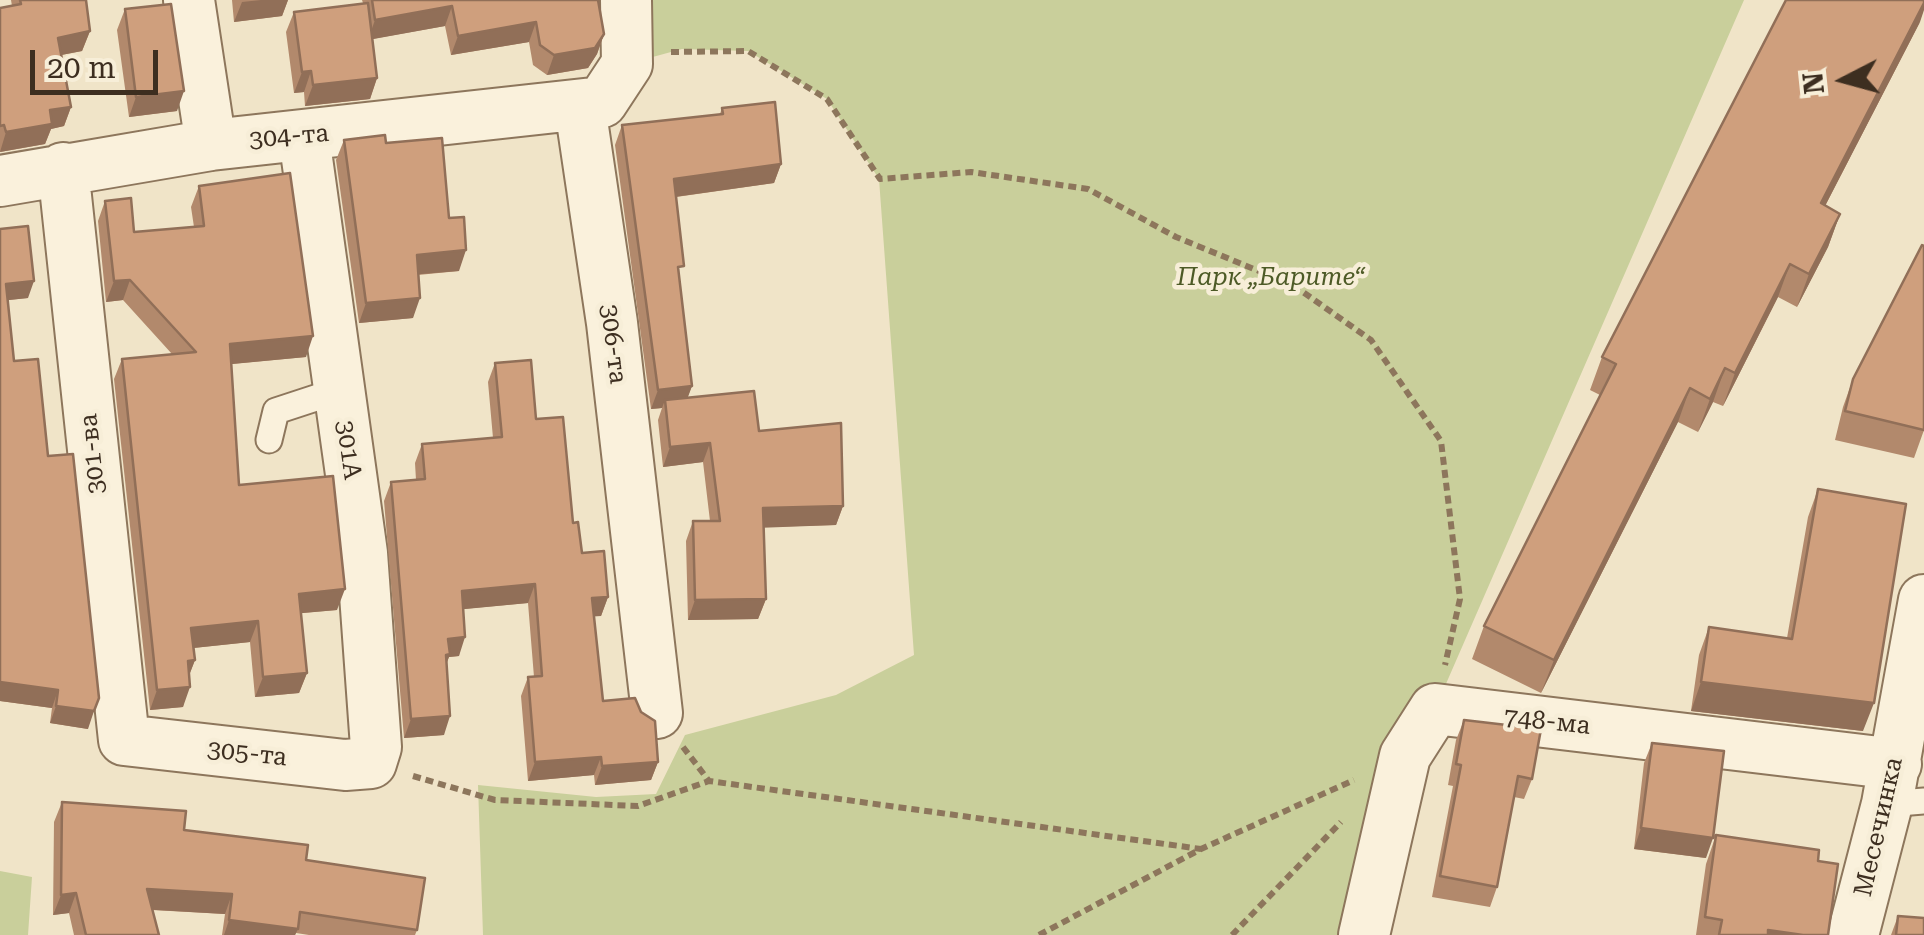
<!DOCTYPE html>
<html>
<head>
<meta charset="utf-8">
<style>
	body { margin:0 }
	#map { position:relative; width:1924px; height:935px; overflow:hidden; background:#f0e4c8; font-family:"Roboto Serif",serif }
	canvas { display:block }
	.north { position:absolute; left:1794px; top:30px; width:100px; height:100px; -webkit-text-stroke:8px #f7eed8; paint-order:stroke; rotate:264deg; font-size:28px; font-weight:700; line-height:40px; text-align:center; color:#3d2e20 }
	.north::after { content:''; display:block; margin:auto; width:35px; height:45px; background:#3d2e20; clip-path:polygon(50% 0,100% 100%,50% 72%,0 100%) }
	.scale { position:absolute; left:30px; top:50px; width:128px; height:45px; box-sizing:border-box; border:5px solid #3d2e20; border-top:0; padding-left:12px; font-size:30px; line-height:35px; white-space:nowrap; color:#3d2e20; -webkit-text-stroke:8px #f7eed8; paint-order:stroke }
</style>
</head>
<body>
<div id="map">
<canvas width="1924" height="935"></canvas>
<div class="north">N</div>
<div class="scale">20 m</div>
</div>
<script>
const ctx = document.querySelector('canvas').getContext('2d');
ctx.lineJoin = 'round';
function fillPath(path, color) {
  ctx.fillStyle = color;
  ctx.fill(path, 'evenodd');
}
function strokePath(path, color, width, dash) {
  ctx.strokeStyle = color;
  ctx.lineWidth = width;
  ctx.lineCap = dash ? 'butt' : 'round';
  ctx.setLineDash(dash || []);
  ctx.stroke(path);
}
function drawText(font, color, halo, rows, align = 'center') {
  ctx.font = font + ' "Roboto Serif",serif';
  ctx.lineWidth = 9;
  ctx.setLineDash([]);
  ctx.textBaseline = 'middle';
  ctx.strokeStyle = halo;
  ctx.fillStyle = color;
  for (const [text, x, y, turn = 0] of rows) {
    ctx.save();
    ctx.translate(x, y);
    ctx.rotate((+turn || 0) * Math.PI / 180);
    ctx.textAlign = isNaN(turn) ? turn : align;
    if (halo) ctx.strokeText(text, 0, 0);
    ctx.fillText(text, 0, 0);
    ctx.restore();
  }
}
const green = new Path2D(`
	M 626,0 L 1744,0 L 1435,709 L 1364,935 L 483,935 L 478,785 L 596,797 L 656,794 L 685,735 L 836,695 L 914,655 L 879,179 L 827,99 L 748,51 L 682,49 L 627,64 Z
	M 0,871 L 32,877 L 28,935 L 0,935 Z`);
const path = new Path2D(`
	M 671,52 L 748,51 L 827,99 L 880,179 L 971,172 L 1088,189 L 1176,237 L 1293,285 L 1371,340 L 1441,441 L 1460,599 L 1445,665
	M 683,747 L 709,781 L 1201,849
	M 413,776 L 495,800 L 638,806 L 709,781
	M 1039,935 L 1201,849 L 1354,780
	M 1232,935 L 1341,822`);
const service = new Path2D(`
	M 269,440 L 276,411 L 340,390
	M 1887,804 L 1924,801`);
const minor = new Path2D(`
	M 189,0 L 211,145
	M 580,107 L 612,323 L 657,713
	M 63,168 L 124,740 L 345,765 L 371,763 L 376,747 L 362,553 L 304,137
	M 0,181 L 211,145 L 602,102 L 627,64 L 626,0
	M 1364,935 L 1405,756 L 1435,709 L 1896,764
	M 1853,935 L 1887,804 L 1924,600`);
const wall = new Path2D(`
	M 11,0 L 86,0 L 90,31 L 82,51 L 61,55 L 71,107 L 64,126 L 51,129 L 45,144 L 0,152 L 0,8 L 12,6 Z
	M 232,0 L 288,0 L 282,16 L 234,22 Z
	M 362,0 L 598,0 L 604,34 L 597,54 L 588,68 L 547,75 L 533,65 L 529,42 L 451,55 L 445,26 L 372,39 L 377,78 L 370,99 L 305,106 L 304,92 L 294,93 L 286,32 L 294,12 L 363,3 Z
	M 125,9 L 177,111 L 129,117 L 117,30 Z
	M 1920,22 L 1825,206 L 1840,214 L 1828,247 L 1797,307 L 1778,297 L 1723,406 L 1713,402 L 1698,432 L 1678,422 L 1541,693 L 1472,659 L 1484,626 L 1600,395 L 1590,390 L 1602,357 Z
	M 722,108 L 781,164 L 774,183 L 676,197 L 679,278 L 692,386 L 687,398 L 759,431 L 843,506 L 836,525 L 764,527 L 766,599 L 758,619 L 688,620 L 686,541 L 693,521 L 710,521 L 703,462 L 663,467 L 658,420 L 662,408 L 651,409 L 615,145 L 622,125 L 720,114 Z
	M 344,140 L 386,143 L 449,218 L 459,271 L 418,275 L 413,318 L 359,323 L 336,160 Z
	M 199,186 L 306,357 L 231,364 L 239,485 L 337,610 L 301,613 L 307,673 L 299,693 L 255,697 L 250,642 L 193,648 L 195,660 L 189,675 L 183,707 L 150,710 L 114,379 L 122,359 L 172,354 L 123,300 L 106,302 L 98,221 L 105,201 L 134,232 L 194,227 L 191,207 Z
	M 0,229 L 28,298 L 8,300 L 14,361 L 48,456 L 88,729 L 50,723 L 52,708 L 0,701 Z
	M 495,363 L 536,419 L 582,553 L 608,597 L 601,616 L 594,616 L 603,701 L 658,762 L 651,780 L 595,785 L 594,775 L 528,781 L 521,696 L 528,677 L 534,677 L 528,603 L 463,609 L 459,656 L 449,657 L 446,663 L 444,735 L 404,738 L 384,501 L 391,482 L 416,480 L 415,463 L 422,444 L 493,438 L 488,382 Z
	M 1853,379 L 1924,430 L 1914,458 L 1835,440 L 1843,407 Z
	M 1818,489 L 1863,731 L 1691,711 L 1699,655 L 1709,627 L 1787,638 L 1808,517 Z
	M 1464,720 L 1532,779 L 1524,799 L 1514,797 L 1497,887 L 1490,907 L 1432,897 L 1453,786 L 1448,785 L 1456,740 Z
	M 1652,743 L 1706,858 L 1634,849 L 1644,763 Z
	M 62,802 L 306,860 L 417,930 L 415,935 L 309,935 L 296,933 L 295,935 L 222,935 L 225,914 L 152,910 L 159,935 L 74,935 L 69,913 L 53,915 L 54,822 Z
	M 1716,835 L 1818,861 L 1828,935 L 1696,935 L 1706,864 Z
	M 1898,916 L 1924,935 L 1891,935 Z`);
const shadedWall = new Path2D(`
	M 261,0 L 288,0 L 282,16 L 234,22 L 242,2 Z
	M 1924,3 L 1924,10 L 1920,22 L 1809,237 L 1821,203 Z
	M 452,6 L 445,26 L 368,40 L 375,20 Z
	M 536,22 L 529,42 L 451,55 L 458,36 Z
	M 90,31 L 82,51 L 51,57 L 58,38 Z
	M 604,34 L 597,54 L 588,68 L 547,75 L 554,55 Z
	M 311,71 L 304,92 L 294,93 L 302,72 Z
	M 377,78 L 370,99 L 305,106 L 313,85 Z
	M 184,91 L 177,111 L 129,117 L 136,97 Z
	M 71,107 L 64,126 L 51,129 L 45,144 L 0,152 L 6,132 L 50,110 Z
	M 781,164 L 774,183 L 667,198 L 674,179 Z
	M 1840,214 L 1828,247 L 1797,307 L 1809,274 Z
	M 466,250 L 459,271 L 409,275 L 417,255 Z
	M 1790,264 L 1778,297 L 1723,406 L 1735,373 Z
	M 130,280 L 123,300 L 106,302 L 114,281 Z
	M 34,281 L 28,298 L 0,301 L 6,284 Z
	M 420,298 L 413,318 L 359,323 L 366,303 Z
	M 313,336 L 306,357 L 222,365 L 230,344 Z
	M 1725,368 L 1713,402 L 1698,432 L 1710,399 Z
	M 692,386 L 685,405 L 665,400 L 662,408 L 651,409 L 658,390 Z
	M 1690,388 L 1678,422 L 1541,693 L 1554,660 Z
	M 710,443 L 703,462 L 663,467 L 670,447 Z
	M 843,506 L 836,525 L 756,528 L 763,508 Z
	M 535,584 L 528,603 L 455,610 L 462,591 Z
	M 345,589 L 337,610 L 292,614 L 299,594 Z
	M 608,597 L 601,616 L 585,617 L 592,598 Z
	M 766,599 L 758,619 L 688,620 L 695,600 Z
	M 258,621 L 250,642 L 184,649 L 191,628 Z
	M 465,637 L 459,656 L 449,657 L 443,673 L 448,639 Z
	M 195,660 L 187,681 L 188,661 Z
	M 307,673 L 299,693 L 255,697 L 263,677 Z
	M 0,682 L 58,690 L 52,708 L 0,701 Z
	M 1701,682 L 1874,703 L 1863,731 L 1691,711 Z
	M 190,687 L 183,707 L 150,710 L 157,690 Z
	M 56,706 L 94,711 L 88,729 L 50,723 Z
	M 450,716 L 444,735 L 404,738 L 411,719 Z
	M 601,757 L 594,775 L 528,781 L 535,762 Z
	M 658,762 L 651,780 L 595,785 L 602,766 Z
	M 1641,828 L 1713,838 L 1706,858 L 1634,849 Z
	M 147,889 L 232,894 L 225,914 L 139,909 Z
	M 76,893 L 69,913 L 53,915 L 61,895 Z
	M 229,920 L 298,929 L 295,935 L 224,935 Z
	M 1768,930 L 1803,935 L 1767,935 Z`);
const building = new Path2D(`
	M 20,0 L 86,0 L 90,31 L 58,38 L 71,107 L 50,110 L 52,124 L 6,132 L 4,125 L 0,126 L 0,8 L 21,4 Z
	M 372,0 L 598,0 L 604,34 L 595,48 L 554,55 L 540,45 L 536,22 L 458,36 L 452,6 L 375,20 Z
	M 1786,0 L 1924,0 L 1924,3 L 1821,203 L 1840,214 L 1809,274 L 1790,264 L 1735,373 L 1725,368 L 1710,399 L 1690,388 L 1554,660 L 1484,626 L 1616,364 L 1602,357 Z
	M 368,3 L 377,78 L 313,85 L 311,71 L 302,72 L 294,12 Z
	M 171,4 L 184,91 L 136,97 L 125,9 Z
	M 775,102 L 781,164 L 674,179 L 684,266 L 678,267 L 692,386 L 658,390 L 622,125 L 723,114 L 722,108 Z
	M 385,135 L 386,143 L 442,138 L 449,218 L 464,217 L 466,250 L 417,255 L 420,298 L 366,303 L 344,140 Z
	M 290,173 L 313,336 L 230,344 L 239,485 L 333,476 L 345,589 L 299,594 L 307,673 L 263,677 L 258,621 L 191,628 L 195,660 L 188,661 L 190,687 L 157,690 L 122,359 L 196,352 L 130,280 L 114,281 L 105,201 L 131,198 L 134,232 L 204,226 L 199,186 Z
	M 28,226 L 34,281 L 6,284 L 14,361 L 38,359 L 48,456 L 73,454 L 99,698 L 94,711 L 56,706 L 58,690 L 0,682 L 0,229 Z
	M 1922,245 L 1924,246 L 1924,430 L 1845,411 L 1853,379 Z
	M 531,360 L 536,419 L 563,417 L 573,523 L 578,522 L 582,553 L 604,551 L 608,597 L 592,598 L 603,701 L 635,698 L 641,712 L 655,721 L 658,762 L 602,766 L 601,757 L 535,762 L 528,677 L 542,676 L 535,584 L 462,591 L 465,637 L 448,639 L 450,654 L 446,655 L 450,716 L 411,719 L 391,482 L 425,479 L 422,444 L 502,437 L 495,363 Z
	M 754,391 L 759,431 L 841,423 L 843,506 L 763,508 L 766,599 L 695,600 L 693,521 L 720,521 L 710,443 L 670,447 L 665,400 Z
	M 1818,489 L 1906,504 L 1874,703 L 1701,682 L 1709,627 L 1792,639 Z
	M 1464,720 L 1541,729 L 1532,779 L 1518,776 L 1497,887 L 1440,876 L 1461,765 L 1456,764 Z
	M 1652,743 L 1724,751 L 1713,838 L 1641,828 Z
	M 62,802 L 186,811 L 184,830 L 308,845 L 306,860 L 425,878 L 417,930 L 300,912 L 298,929 L 229,920 L 232,894 L 147,889 L 159,935 L 86,935 L 76,893 L 61,895 Z
	M 1716,835 L 1819,850 L 1818,861 L 1838,864 L 1828,935 L 1803,935 L 1768,930 L 1768,935 L 1719,935 L 1722,920 L 1705,917 Z
	M 1898,916 L 1924,918 L 1924,935 L 1896,935 Z`);
const streetNames = [
	["304-та",289,137,-5],
	["306-та",613,344,83],
	["301А",348,450,82],
	["301-ва",93,454,-96],
	["748-ма",1547,722,6],
	["305-та",247,754,6],
	["Месечинка",1879,827,-77]
];
const parkNames = [
	["Парк „Барите“",1271,278]
];
fillPath(green, '#c9cf9b');
strokePath(service, '#8d765c', 29);
strokePath(minor, '#8d765c', 54);
strokePath(path, '#8d765c', 6, [8, 5]);
strokePath(service, '#faf1dc', 25);
strokePath(minor, '#faf1dc', 50);
fillPath(wall, '#b2896c');
fillPath(shadedWall, '#916f58');
fillPath(building, '#cf9f7d');
strokePath(building, '#916f58', 2.5);
drawText('25px', '#3d2e20', '#f7eed8', streetNames);
drawText('italic 25px', '#4d5a26', '#f7eed8', parkNames);
</script>
</body>
</html>
